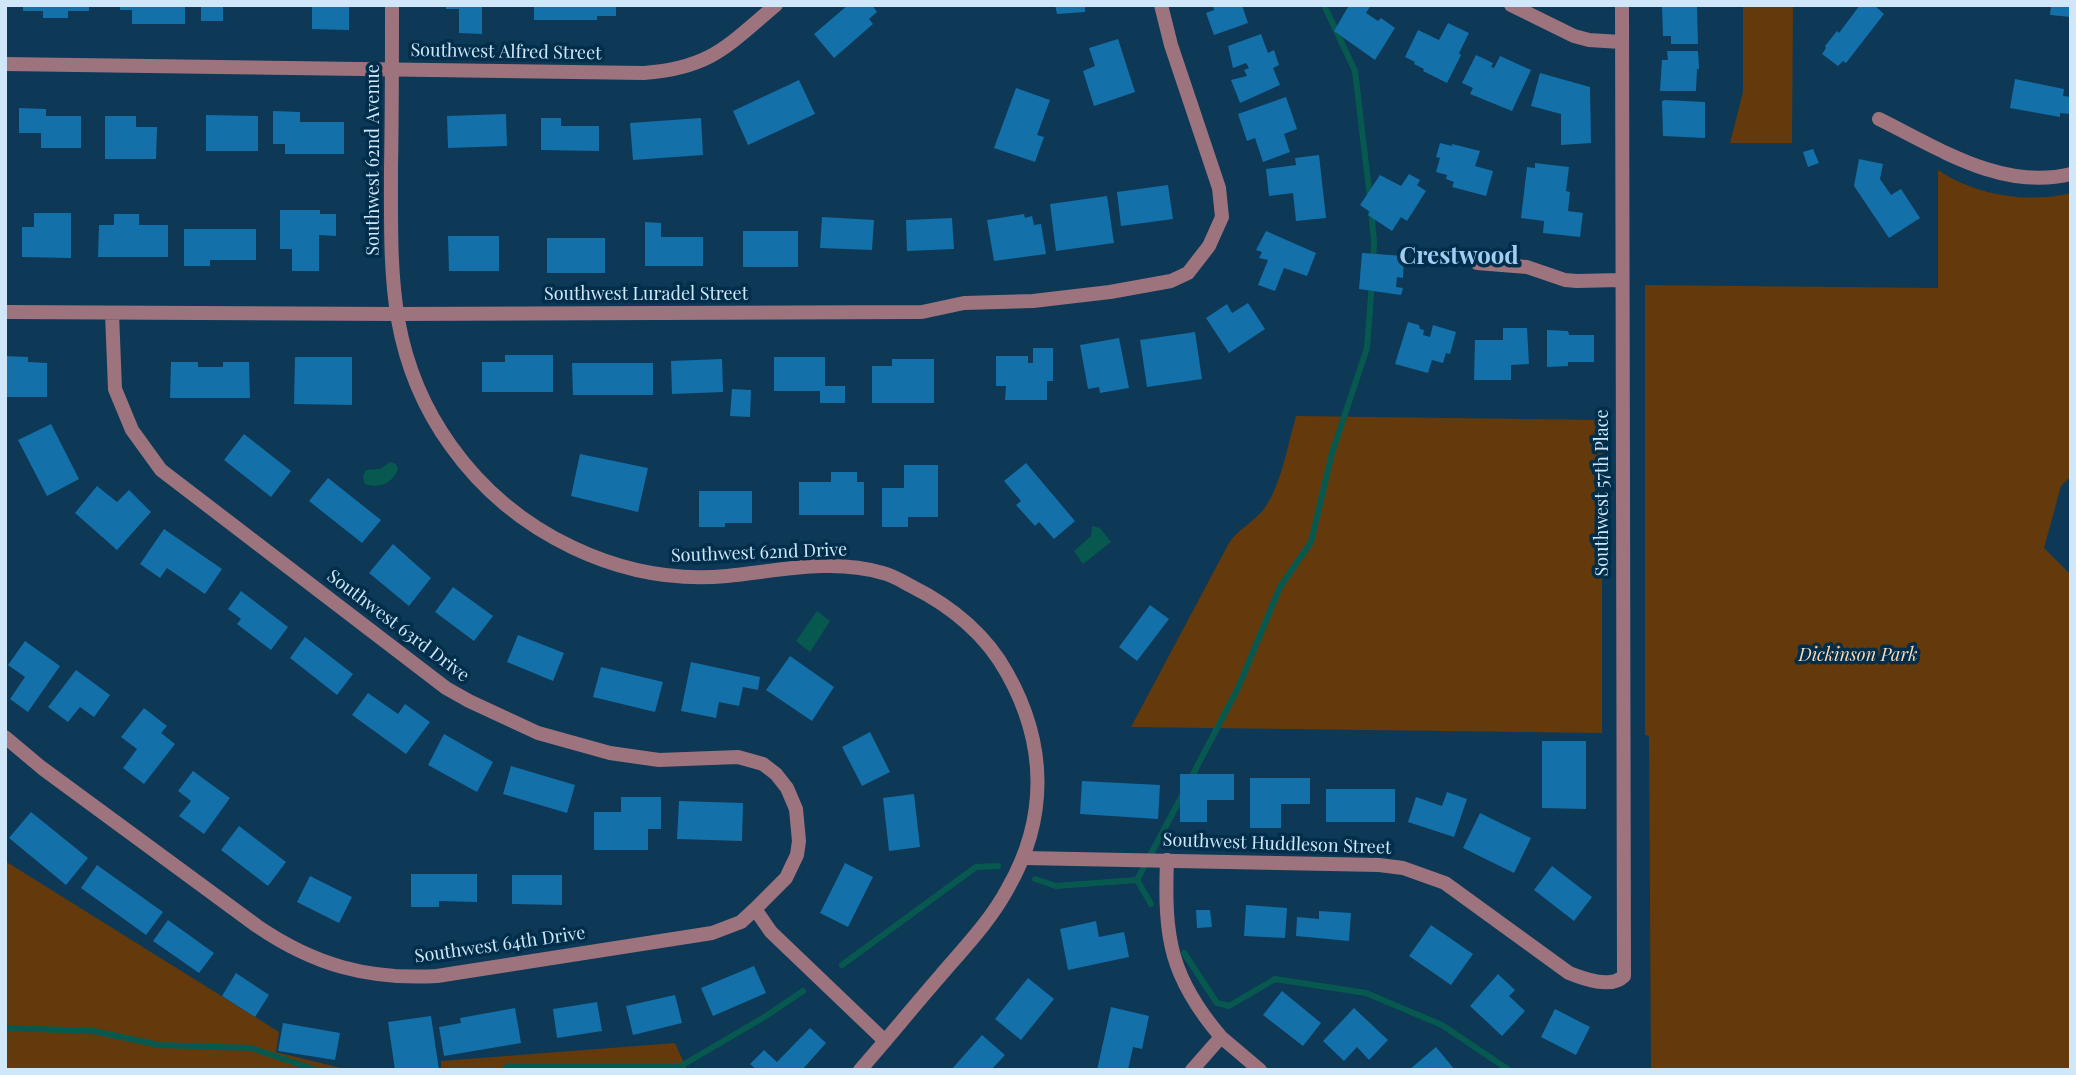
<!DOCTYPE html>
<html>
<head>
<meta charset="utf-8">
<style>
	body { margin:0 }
	#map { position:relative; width:2076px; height:1075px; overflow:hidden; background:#0d3856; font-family:"Playfair Display",serif }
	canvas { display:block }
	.frame { position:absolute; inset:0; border:7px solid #d0e6f9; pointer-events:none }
</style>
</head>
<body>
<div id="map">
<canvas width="2076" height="1075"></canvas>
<div class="frame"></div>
</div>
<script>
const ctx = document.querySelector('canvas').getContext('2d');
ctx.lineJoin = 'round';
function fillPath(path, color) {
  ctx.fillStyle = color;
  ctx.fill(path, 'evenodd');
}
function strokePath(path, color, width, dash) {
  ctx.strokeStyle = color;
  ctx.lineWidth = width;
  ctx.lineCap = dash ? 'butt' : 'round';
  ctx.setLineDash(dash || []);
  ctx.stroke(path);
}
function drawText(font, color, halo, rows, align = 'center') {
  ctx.font = font + ' "Playfair Display",serif';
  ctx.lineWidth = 7;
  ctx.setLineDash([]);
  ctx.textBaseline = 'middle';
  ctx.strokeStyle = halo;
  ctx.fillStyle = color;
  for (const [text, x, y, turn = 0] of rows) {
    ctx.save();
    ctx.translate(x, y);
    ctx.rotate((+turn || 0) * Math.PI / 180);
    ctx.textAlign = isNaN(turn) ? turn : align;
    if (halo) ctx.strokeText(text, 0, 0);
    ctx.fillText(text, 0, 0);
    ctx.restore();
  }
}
const green = new Path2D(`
	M 1743,5 L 1793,5 L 1792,143 L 1730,143 L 1743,92 Z
	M 1938,170 C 1974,195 2028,204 2071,193 L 2071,476 L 2061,486 L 2044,548 L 2071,575 L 2071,1070 L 1651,1070 L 1649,736 L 1645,735 L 1645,285 L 1938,288 Z
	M 1296,416 L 1602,420 L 1602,733 L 1131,727 L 1229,543 C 1238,529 1254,522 1264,509 C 1281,486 1288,444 1296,416 Z
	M 5,861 L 279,1032 L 276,1052 L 349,1070 L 5,1070 Z
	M 675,1043 L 687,1070 L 441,1070 L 441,1061 Z`);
const water = new Path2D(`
	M 390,462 L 396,464 L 398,469 C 393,483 379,489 365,484 L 363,477 L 366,470 L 380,469 Z
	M 1092,526 L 1100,528 L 1111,542 L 1083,564 L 1074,551 L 1091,536 Z
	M 817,611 L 830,621 L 810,652 L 796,641 Z`);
const stream = new Path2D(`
	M 1324,5 L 1355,71 L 1370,198
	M 1371,209 L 1374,242 L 1373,261
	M 1190,780 L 1238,688 L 1280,587 L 1311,542 L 1332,453 L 1367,348 L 1372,282
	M 1035,879 L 1056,886 L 1137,880
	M 1137,880 L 1184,792
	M 1137,880 L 1151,904
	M 1184,953 L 1217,1003 L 1229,1006 L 1275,979 L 1366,993 L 1442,1025 L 1509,1070
	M 842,965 L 976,867 L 998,866
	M 5,1028 L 93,1031 L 159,1045 L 251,1048 L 316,1070
	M 503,1070 L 508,1066 L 681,1066 L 766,1016 L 803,991`);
const building = new Path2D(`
	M 23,5 L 89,5 L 89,11 L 68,11 L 68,18 L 43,18 L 43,11 L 23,11 Z
	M 120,5 L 185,5 L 185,24 L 132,24 L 132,10 L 120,10 Z
	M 201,5 L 223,5 L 223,21 L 201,21 Z
	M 312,5 L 349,5 L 349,30 L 312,29 Z
	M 446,5 L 482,5 L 482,34 L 459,33 L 459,9 L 446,9 Z
	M 534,5 L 616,5 L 616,16 L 597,16 L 597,20 L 534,20 Z
	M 848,5 L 872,5 L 877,12 L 869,19 L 873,24 L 834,58 L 814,34 Z
	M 1055,5 L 1085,5 L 1085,12 L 1057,14 Z
	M 1213,5 L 1242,5 L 1248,23 L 1214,35 L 1206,13 L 1214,10 Z
	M 1346,5 L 1371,5 L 1366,13 L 1378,21 L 1381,18 L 1395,28 L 1375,60 L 1334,31 L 1348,7 Z
	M 1860,5 L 1874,5 L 1884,14 L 1846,63 L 1843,61 L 1838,66 L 1822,54 L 1826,48 L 1825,46 L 1837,31 L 1839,33 Z
	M 2051,5 L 2071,5 L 2071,17 L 2050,15 Z
	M 1662,6 L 1697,6 L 1698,44 L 1671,44 L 1671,36 L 1663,36 Z
	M 1448,23 L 1469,33 L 1459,53 L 1461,55 L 1447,83 L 1423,71 L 1424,69 L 1414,64 L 1415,62 L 1405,57 L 1418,30 L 1439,40 Z
	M 1261,34 L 1268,53 L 1274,50 L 1279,65 L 1273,68 L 1280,85 L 1240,103 L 1231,80 L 1247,76 L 1244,70 L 1249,68 L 1246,63 L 1233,68 L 1228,46 Z
	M 1118,39 L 1135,92 L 1094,106 L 1083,71 L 1095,66 L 1089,48 Z
	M 1667,51 L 1698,51 L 1699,69 L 1697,69 L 1696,91 L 1660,91 L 1662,60 L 1668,60 Z
	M 1476,55 L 1493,63 L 1491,67 L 1494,68 L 1500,56 L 1531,70 L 1512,111 L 1470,94 L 1473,88 L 1462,83 Z
	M 1540,73 L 1590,87 L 1591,143 L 1561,145 L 1561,114 L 1531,106 Z
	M 2015,79 L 2064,89 L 2063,96 L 2071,97 L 2070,114 L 2060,113 L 2060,117 L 2010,108 Z
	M 799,80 L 815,114 L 748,145 L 733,111 Z
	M 1016,88 L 1050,100 L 1037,135 L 1044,137 L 1035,162 L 994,148 Z
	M 1286,97 L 1297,129 L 1284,134 L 1290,152 L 1263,162 L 1255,138 L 1247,141 L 1238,114 Z
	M 1665,100 L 1705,102 L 1705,138 L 1663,136 L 1662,101 Z
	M 19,108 L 46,109 L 46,116 L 81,116 L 81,148 L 41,148 L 41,133 L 19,133 Z
	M 273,111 L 300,112 L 300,122 L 344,122 L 344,154 L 285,154 L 285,144 L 273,144 Z
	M 506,114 L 507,146 L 448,148 L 447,116 Z
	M 206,115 L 258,116 L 258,151 L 206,151 Z
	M 105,116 L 136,116 L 136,127 L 157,127 L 156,159 L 105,159 Z
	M 541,118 L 561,118 L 561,126 L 599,126 L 599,151 L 541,150 Z
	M 701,118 L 703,155 L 633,160 L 630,123 Z
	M 1440,143 L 1452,146 L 1452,144 L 1480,151 L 1475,166 L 1493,171 L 1486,196 L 1452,187 L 1454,182 L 1446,179 L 1447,175 L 1436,172 L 1440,158 L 1436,157 Z
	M 1813,149 L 1819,163 L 1808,167 L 1803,152 Z
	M 1319,155 L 1326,218 L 1296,221 L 1293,193 L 1269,196 L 1266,169 L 1296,165 L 1295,158 Z
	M 1859,159 L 1883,164 L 1880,179 L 1891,195 L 1901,189 L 1920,218 L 1889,238 L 1854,186 Z
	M 1535,163 L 1569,167 L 1566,191 L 1570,192 L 1568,211 L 1583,213 L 1580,237 L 1543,233 L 1544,221 L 1521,218 L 1527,167 L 1535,168 Z
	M 1409,174 L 1420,180 L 1417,185 L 1426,191 L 1407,221 L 1401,217 L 1392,231 L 1368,215 L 1370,212 L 1360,205 L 1380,175 L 1401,186 Z
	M 1168,185 L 1173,219 L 1121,226 L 1117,192 Z
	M 1107,196 L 1114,243 L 1056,251 L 1050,204 Z
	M 280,210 L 320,210 L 320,214 L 336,214 L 336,236 L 319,235 L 319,271 L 292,271 L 292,249 L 280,249 Z
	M 34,213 L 71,213 L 71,258 L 22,257 L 22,227 L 34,227 Z
	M 114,214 L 139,214 L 139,225 L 168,225 L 168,257 L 98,257 L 99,225 L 114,225 Z
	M 1024,214 L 1025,218 L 1032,216 L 1034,225 L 1041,224 L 1046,254 L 994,261 L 987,220 Z
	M 822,217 L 874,220 L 872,250 L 820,248 Z
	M 952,218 L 954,249 L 907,251 L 906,220 Z
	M 645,222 L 661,223 L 661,237 L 703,237 L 703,266 L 645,266 Z
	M 184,229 L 256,229 L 256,260 L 210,260 L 210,266 L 184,266 Z
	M 743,231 L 798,231 L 798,267 L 743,267 Z
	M 1266,231 L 1316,253 L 1307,276 L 1284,268 L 1275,291 L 1258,285 L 1268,260 L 1259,258 L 1262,252 L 1256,250 Z
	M 448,236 L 499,236 L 499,271 L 449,271 Z
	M 547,238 L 605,238 L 605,273 L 547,273 Z
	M 1362,253 L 1404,256 L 1403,278 L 1397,277 L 1396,287 L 1403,288 L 1401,295 L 1359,289 Z
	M 1248,303 L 1265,329 L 1229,353 L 1206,318 L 1227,304 L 1232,313 Z
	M 1408,322 L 1419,325 L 1420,329 L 1424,330 L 1423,335 L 1430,337 L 1433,325 L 1456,332 L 1450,354 L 1446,353 L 1443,363 L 1432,360 L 1428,373 L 1395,364 Z
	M 1503,328 L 1527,328 L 1529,364 L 1511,365 L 1511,380 L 1474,380 L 1475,340 L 1503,340 Z
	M 1547,330 L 1568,331 L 1569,335 L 1594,335 L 1594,362 L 1568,362 L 1568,366 L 1547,367 Z
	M 1195,332 L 1202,379 L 1147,387 L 1140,340 Z
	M 1119,338 L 1129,388 L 1100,393 L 1099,387 L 1088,389 L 1080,345 Z
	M 1033,348 L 1053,348 L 1053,381 L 1047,381 L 1047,400 L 1005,400 L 1006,386 L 996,386 L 996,356 L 1028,356 L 1028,363 L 1033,363 Z
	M 505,355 L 553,355 L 553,392 L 482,392 L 482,362 L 505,362 Z
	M 5,356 L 28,357 L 28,362 L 47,363 L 47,397 L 5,397 Z
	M 295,357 L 352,357 L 352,405 L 294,404 Z
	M 774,357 L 825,357 L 825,386 L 845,386 L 845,403 L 820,403 L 820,391 L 774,391 Z
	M 722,359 L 723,392 L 672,394 L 671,361 Z
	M 892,359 L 934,359 L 934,403 L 872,403 L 872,366 L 892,366 Z
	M 171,362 L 198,362 L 198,367 L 223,367 L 223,362 L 249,362 L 250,398 L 170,398 Z
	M 572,363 L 653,363 L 653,395 L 573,395 Z
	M 732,389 L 751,390 L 750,417 L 730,416 Z
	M 51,424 L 79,479 L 47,496 L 18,440 Z
	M 244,434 L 291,471 L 271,497 L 224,460 Z
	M 580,454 L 648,468 L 638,512 L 571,496 Z
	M 1026,463 L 1075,521 L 1054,539 L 1039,522 L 1035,526 L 1016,505 L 1021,501 L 1004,481 Z
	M 904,465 L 938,465 L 938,517 L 908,517 L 908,527 L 882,527 L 882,488 L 904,488 Z
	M 831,472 L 857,472 L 857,482 L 864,482 L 864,515 L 799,515 L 799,482 L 831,482 Z
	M 328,478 L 381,520 L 362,543 L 309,501 Z
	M 97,486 L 117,502 L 129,490 L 151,512 L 117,550 L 75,513 Z
	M 699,491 L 752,491 L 752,523 L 725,523 L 725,527 L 699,527 Z
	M 164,529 L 222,569 L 205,594 L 167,568 L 160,578 L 140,564 Z
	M 393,544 L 431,578 L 409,606 L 369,573 Z
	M 453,587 L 493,616 L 474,641 L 435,612 Z
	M 241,591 L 288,627 L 271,650 L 237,624 L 241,619 L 228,609 Z
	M 1150,605 L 1169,619 L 1137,661 L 1119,647 Z
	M 518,635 L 564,653 L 553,681 L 507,662 Z
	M 305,637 L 353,674 L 337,695 L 290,658 Z
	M 25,641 L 60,666 L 28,712 L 10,699 L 25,677 L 8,665 Z
	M 790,656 L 834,687 L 812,721 L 766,690 Z
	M 691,662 L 760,677 L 758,690 L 743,687 L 739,706 L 719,702 L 716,718 L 681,711 Z
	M 601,667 L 663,682 L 655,712 L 593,697 Z
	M 76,670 L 110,695 L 94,717 L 80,707 L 68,722 L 48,707 Z
	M 368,693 L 398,714 L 405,704 L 430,722 L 406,754 L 352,715 Z
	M 144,708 L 167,726 L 161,733 L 175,744 L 144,784 L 123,768 L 137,749 L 121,737 Z
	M 870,732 L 890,772 L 862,786 L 842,747 Z
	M 444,734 L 493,762 L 477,792 L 428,765 Z
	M 1542,741 L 1586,741 L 1586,809 L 1542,808 Z
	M 511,766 L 575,785 L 567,813 L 503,794 Z
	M 193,771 L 230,798 L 204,834 L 179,816 L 191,801 L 178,791 Z
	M 1180,774 L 1234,774 L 1234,800 L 1207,800 L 1207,822 L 1180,822 Z
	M 1250,778 L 1310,778 L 1310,804 L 1281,804 L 1281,828 L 1250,828 Z
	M 1082,781 L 1160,785 L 1158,819 L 1080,814 Z
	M 1326,789 L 1395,789 L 1395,822 L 1326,822 Z
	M 1447,792 L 1467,799 L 1454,837 L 1408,822 L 1416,797 L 1442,806 Z
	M 914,794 L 920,847 L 889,851 L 883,798 Z
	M 621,797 L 661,797 L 661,829 L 648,829 L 648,850 L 594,850 L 594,812 L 621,812 Z
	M 679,801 L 743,803 L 742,841 L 677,839 Z
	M 31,812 L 88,858 L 66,885 L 9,838 Z
	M 1480,813 L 1531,838 L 1514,873 L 1463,848 Z
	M 239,826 L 286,862 L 268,886 L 221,850 Z
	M 845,863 L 873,877 L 848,927 L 820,913 Z
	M 97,865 L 163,912 L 146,935 L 81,888 Z
	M 1552,866 L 1592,897 L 1574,921 L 1534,890 Z
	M 411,874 L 477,874 L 477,902 L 439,901 L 439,907 L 411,907 Z
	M 512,875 L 562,875 L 562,905 L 512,904 Z
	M 310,876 L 352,897 L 339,923 L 297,902 Z
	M 1246,905 L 1287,908 L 1285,938 L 1244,936 Z
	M 1196,910 L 1210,910 L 1212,927 L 1197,928 Z
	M 1319,911 L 1351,913 L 1349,941 L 1296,936 L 1297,917 L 1319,919 Z
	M 168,920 L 214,953 L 199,973 L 153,941 Z
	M 1096,921 L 1099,937 L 1124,932 L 1129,957 L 1068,970 L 1060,929 Z
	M 1431,925 L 1473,954 L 1451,985 L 1409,956 Z
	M 754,966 L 766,993 L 713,1016 L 701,988 Z
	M 236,973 L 269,995 L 255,1017 L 222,996 Z
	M 1498,974 L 1515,990 L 1509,996 L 1525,1011 L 1502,1036 L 1470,1006 Z
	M 1028,978 L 1054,999 L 1021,1040 L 995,1019 Z
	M 1282,991 L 1321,1023 L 1303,1046 L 1263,1015 Z
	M 675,995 L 682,1023 L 633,1035 L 626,1006 Z
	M 597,1002 L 602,1031 L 557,1038 L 553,1009 Z
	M 1111,1007 L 1149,1016 L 1142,1049 L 1133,1047 L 1128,1070 L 1097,1070 Z
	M 515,1008 L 521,1043 L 444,1056 L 439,1027 L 461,1023 L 460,1018 Z
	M 1354,1008 L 1388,1040 L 1369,1060 L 1357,1047 L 1344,1061 L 1323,1041 Z
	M 1555,1009 L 1590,1027 L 1576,1055 L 1541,1037 Z
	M 431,1016 L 439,1070 L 395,1070 L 388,1022 Z
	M 283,1023 L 340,1033 L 335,1060 L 278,1051 Z
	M 810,1028 L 826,1043 L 802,1070 L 757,1070 L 750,1064 L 764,1050 L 777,1062 Z
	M 982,1035 L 1005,1055 L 991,1070 L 951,1070 Z
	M 1436,1047 L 1455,1070 L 1409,1070 Z`);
const minor = new Path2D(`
	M 1511,5 L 1574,36 L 1589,40 L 1621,42
	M 5,64 L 644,73 C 711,68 727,46 776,5
	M 1879,119 C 1938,148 2002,191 2071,174
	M 1477,263 L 1527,267 L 1565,280 L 1577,281 L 1621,280
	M 5,312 L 396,314 L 922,312 L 964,303 L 1033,301 L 1110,292 L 1171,281 L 1188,273 L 1209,246 L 1222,217 L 1219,188 L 1171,45 L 1161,5
	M 112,313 L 115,389 L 132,430 L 161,470 L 446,688 L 469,701 L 538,733 L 610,753 L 659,760 L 738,757 L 763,764 L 776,774 L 787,788 L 796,809 L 799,841 L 797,855 L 786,878 L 755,909
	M 5,737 L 42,768 L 257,926 C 314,965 368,980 437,976 L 712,933 L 741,922 L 755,909 L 771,932 L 885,1041
	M 1024,858 L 1379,865 L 1403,868 L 1445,883 L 1569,973 C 1584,979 1611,989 1624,976 L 1622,5
	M 1167,860 C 1164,938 1170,977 1221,1037 L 1192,1070
	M 1221,1037 L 1260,1070`);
const tertiary = new Path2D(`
	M 392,5 C 392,60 392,115 391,169 C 391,273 387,357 451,446 C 513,533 621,586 727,576 C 778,571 832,558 883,573 C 892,575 902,581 911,586 C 951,606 985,633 1007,673 C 1047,744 1048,818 1008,888 C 991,920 965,947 941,975 C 914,1006 888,1038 860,1070`);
const streetNames = [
	["Southwest Alfred Street",506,52,1],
	["Southwest 62nd Avenue",373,160,-90],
	["Southwest Luradel Street",646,294],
	["Southwest 57th Place",1602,493,-90],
	["Southwest 62nd Drive",759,553,-2],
	["Southwest 63rd Drive",398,626,37],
	["Southwest Huddleson Street",1277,844,2],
	["Southwest 64th Drive",500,945,-8]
];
const parkNames = [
	["Dickinson Park",1858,655]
];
const districtNames = [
	["Crestwood",1459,257]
];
fillPath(green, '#643a0c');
fillPath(water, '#075950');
strokePath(stream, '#075950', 6);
fillPath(building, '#1470a9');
strokePath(minor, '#9d737d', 14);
strokePath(tertiary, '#9d737d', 14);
drawText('18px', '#d0e6f9', '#012e4a', streetNames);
drawText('italic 18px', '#fed9b8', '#012e4a', parkNames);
drawText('bold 24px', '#a1cdf2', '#012e4a', districtNames);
</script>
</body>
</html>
